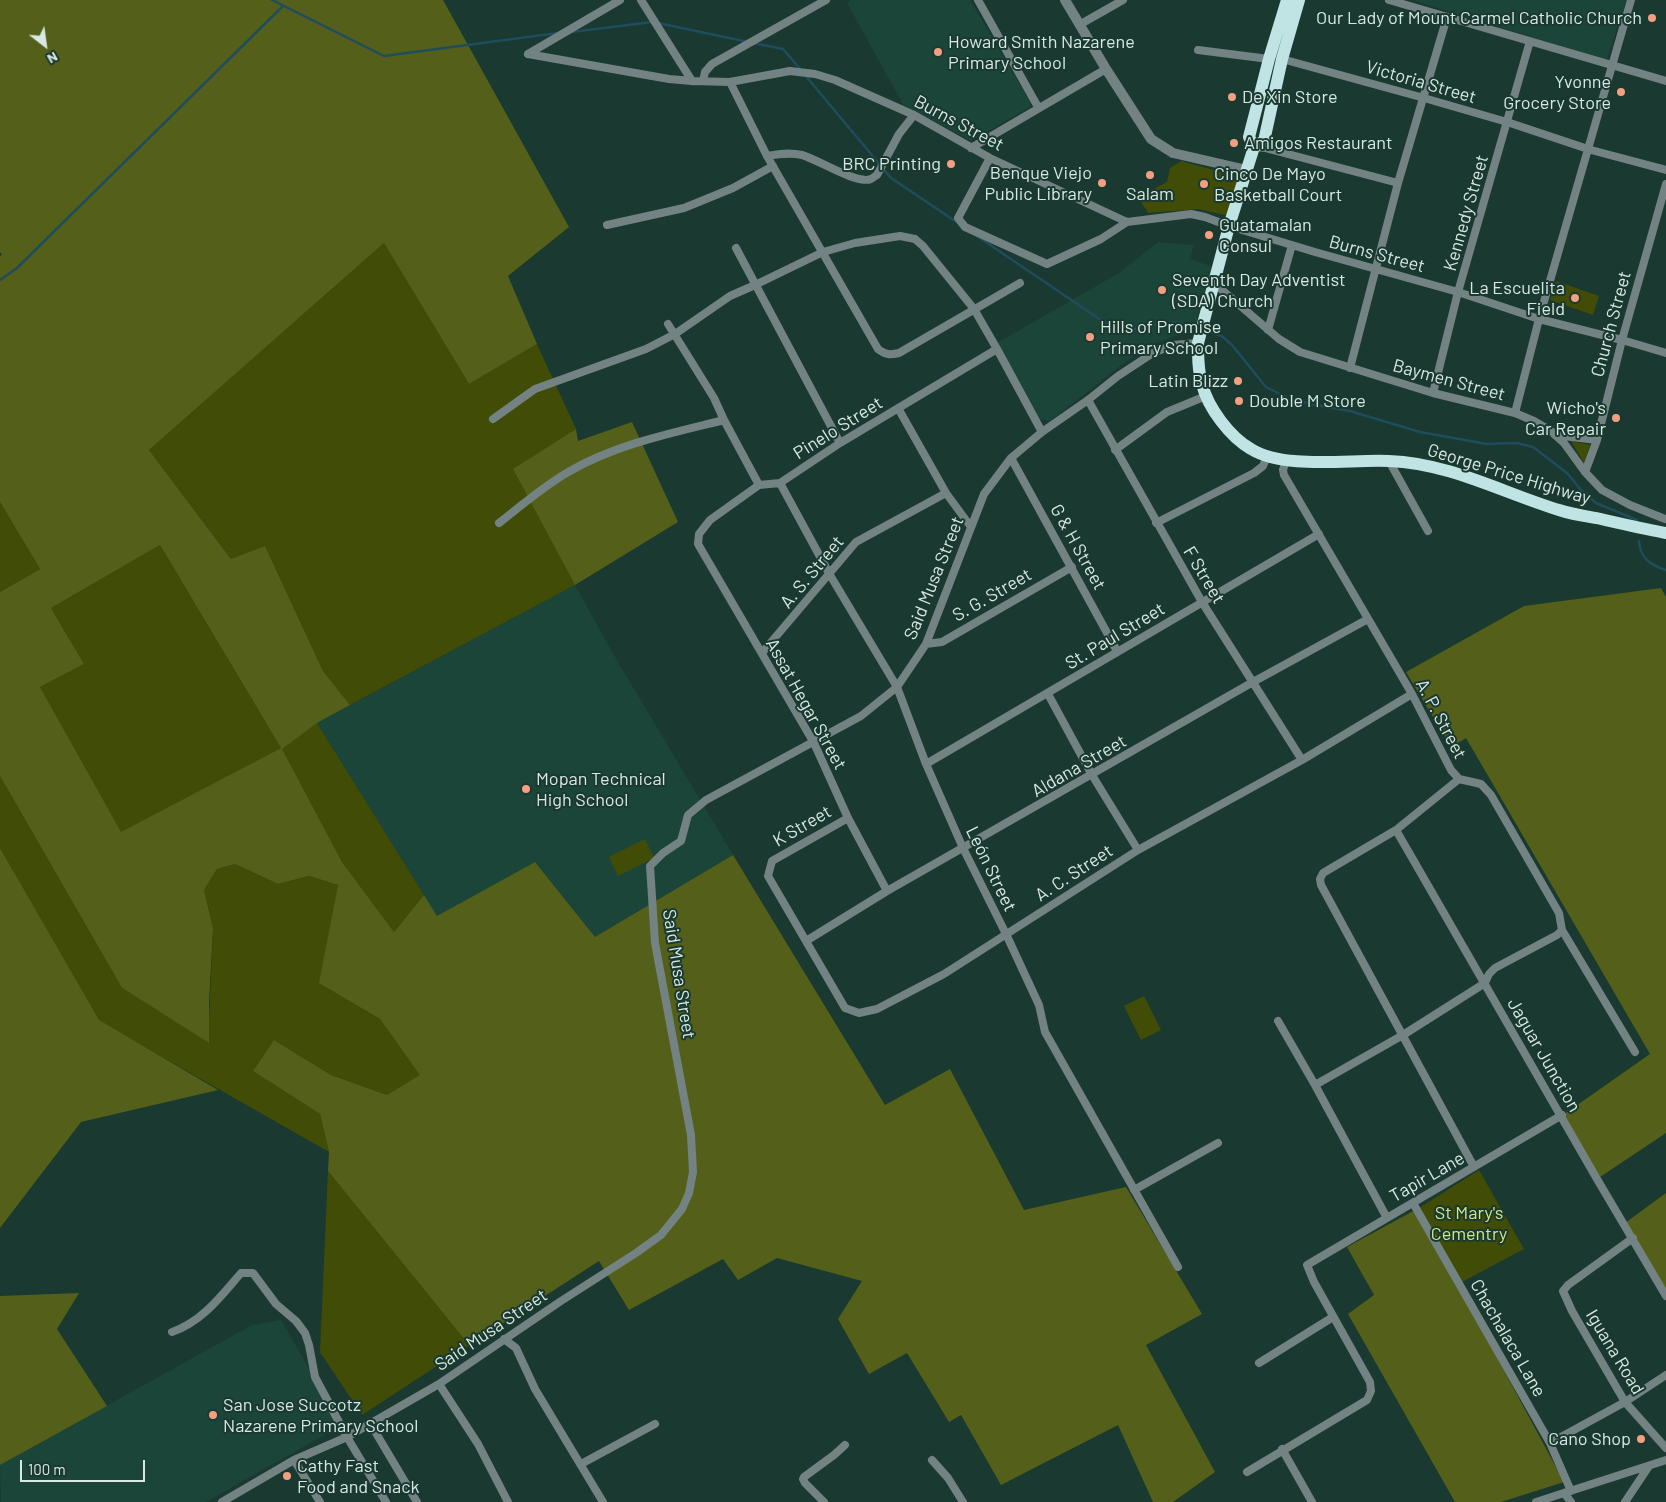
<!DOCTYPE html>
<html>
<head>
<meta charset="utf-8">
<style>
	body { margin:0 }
	#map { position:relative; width:1666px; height:1502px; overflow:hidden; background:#1a3930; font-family:Barlow,sans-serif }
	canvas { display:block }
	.north { position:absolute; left:20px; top:20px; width:50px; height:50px; -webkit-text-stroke:4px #1a3930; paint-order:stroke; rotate:150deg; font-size:14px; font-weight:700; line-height:20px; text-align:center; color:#d7e9e2 }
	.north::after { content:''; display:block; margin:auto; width:18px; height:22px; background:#d7e9e2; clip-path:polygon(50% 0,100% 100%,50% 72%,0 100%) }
	.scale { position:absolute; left:20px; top:1460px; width:125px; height:22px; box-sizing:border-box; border:2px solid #d7e9e2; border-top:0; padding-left:6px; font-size:15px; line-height:18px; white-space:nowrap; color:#d7e9e2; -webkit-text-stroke:4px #1a3930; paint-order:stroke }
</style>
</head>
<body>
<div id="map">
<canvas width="1666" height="1502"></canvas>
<div class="north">N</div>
<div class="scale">100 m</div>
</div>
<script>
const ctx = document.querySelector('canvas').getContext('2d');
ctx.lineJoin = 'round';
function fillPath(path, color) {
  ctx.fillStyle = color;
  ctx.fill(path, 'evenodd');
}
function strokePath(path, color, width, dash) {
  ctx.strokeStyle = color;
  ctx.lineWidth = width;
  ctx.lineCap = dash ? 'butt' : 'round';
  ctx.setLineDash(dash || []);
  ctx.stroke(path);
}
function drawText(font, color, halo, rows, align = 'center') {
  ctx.font = font + ' Barlow,sans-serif';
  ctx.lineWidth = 4;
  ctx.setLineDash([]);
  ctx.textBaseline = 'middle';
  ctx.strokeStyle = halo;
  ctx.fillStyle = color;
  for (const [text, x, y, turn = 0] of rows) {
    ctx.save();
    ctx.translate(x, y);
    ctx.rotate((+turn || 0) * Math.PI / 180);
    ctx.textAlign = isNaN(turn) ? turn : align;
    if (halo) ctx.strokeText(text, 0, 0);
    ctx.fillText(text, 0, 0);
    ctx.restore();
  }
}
const built = new Path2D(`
	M 851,0 L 970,0 L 1030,102 L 1030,107 L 971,141 L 903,104 L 847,3 Z
	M 1412,0 L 1626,0 L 1607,60 Z
	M 1158,242 L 1194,245 L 1190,259 L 1213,267 L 1196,323 L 1188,331 L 1149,346 L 1123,364 L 1050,421 L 1039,419 L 997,343 L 1119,273 Z
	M 575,585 L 615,657 L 733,855 L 595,937 L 535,862 L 437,916 L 317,723 Z
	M 281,1320 L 342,1425 L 206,1502 L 1,1502 L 0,1465 L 252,1325 Z`);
const green = new Path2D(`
	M 1181,161 L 1238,177 L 1229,216 L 1198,209 L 1148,213 L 1138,197 L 1167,182 L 1170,168 Z
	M 384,243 L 469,384 L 537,344 L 576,429 L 514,470 L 575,585 L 350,705 L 323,671 L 265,546 L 232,560 L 149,450 Z
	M 1556,281 L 1599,296 L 1593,315 L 1550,300 Z
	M 1571,441 L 1590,445 L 1584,463 Z
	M 0,502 L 40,569 L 0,592 Z
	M 160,545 L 281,748 L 317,723 L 424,895 L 394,932 L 342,862 L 281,748 L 121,833 L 40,687 L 84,664 L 51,608 Z
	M 0,776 L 122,988 L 208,1042 L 213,928 L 204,890 L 217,869 L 235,864 L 278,884 L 309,876 L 338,885 L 320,983 L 380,1019 L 421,1075 L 387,1095 L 331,1075 L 274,1040 L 253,1071 L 320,1114 L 329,1152 L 99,1021 L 0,848 Z
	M 645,839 L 654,858 L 618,876 L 609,857 Z
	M 1144,996 L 1161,1030 L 1141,1040 L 1124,1006 Z
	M 1479,1170 L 1524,1249 L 1462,1282 L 1419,1208 Z
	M 328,1171 L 469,1345 L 362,1415 L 320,1352 Z`);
const forest = new Path2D(`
	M 0,0 L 443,0 L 569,227 L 508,276 L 537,344 L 469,384 L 384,243 L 149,450 L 231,559 L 265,546 L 323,671 L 350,705 L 317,723 L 282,749 L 342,862 L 394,932 L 424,895 L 437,916 L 535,862 L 595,937 L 733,855 L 885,1105 L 950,1069 L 1024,1210 L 1126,1187 L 1202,1314 L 1146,1345 L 1215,1472 L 1173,1502 L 1153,1502 L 1118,1425 L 1001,1485 L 961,1415 L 949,1422 L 907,1353 L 869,1374 L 838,1319 L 862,1281 L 777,1258 L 738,1280 L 723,1259 L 629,1310 L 599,1261 L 469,1345 L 328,1171 L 329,1152 L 320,1114 L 253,1071 L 274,1040 L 331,1075 L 387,1095 L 420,1075 L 380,1019 L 319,983 L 338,885 L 309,876 L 278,884 L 235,864 L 217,869 L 204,890 L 213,928 L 209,1002 L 209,1043 L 122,988 L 0,776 L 0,592 L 40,569 L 0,502 L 0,256 L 2,255 L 0,252 ZM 160,545 L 281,748 L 121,832 L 40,687 L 84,664 L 51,608 Z
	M 632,422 L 678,522 L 575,585 L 513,469 L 576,429 L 578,441 Z
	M 1661,588 L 1666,597 L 1666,1133 L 1600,1177 L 1563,1115 L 1650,1054 L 1466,738 L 1451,747 L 1406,672 L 1524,606 Z
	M 0,848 L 99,1020 L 218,1090 L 81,1122 L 0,1228 Z
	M 1666,1193 L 1666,1289 L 1625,1223 Z
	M 1417,1209 L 1564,1482 L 1501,1502 L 1455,1502 L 1348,1314 L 1374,1295 L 1347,1247 Z
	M 79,1293 L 57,1329 L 107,1406 L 0,1465 L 0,1296 Z`);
const stream = new Path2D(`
	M 272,0 L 384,56 L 558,33
	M 658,23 L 748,42
	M 571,32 L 652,22
	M 753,43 L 783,49 L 802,71
	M 805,75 L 891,178 L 958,223
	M 977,236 L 1120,333 C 1144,327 1171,318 1195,326
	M 0,280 L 17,268 L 283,6
	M 1210,332 L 1223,337 L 1232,345 L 1266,387 L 1290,399 L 1316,405 L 1350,411 L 1420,432 L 1487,444 L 1517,443 L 1533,447 L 1567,473 L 1581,490 L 1596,503 L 1637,520
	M 1639,541 C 1640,558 1650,565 1666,570`);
const minor = new Path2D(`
	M 641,0 L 692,81
	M 978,0 L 1038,107
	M 1389,0 L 1666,81
	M 1079,25 L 1123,0
	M 1198,50 L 1269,59
	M 528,54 L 669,79 L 692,81 L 730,82 L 790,71 L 815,74 L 835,80 L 914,115 L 990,158 L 1127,222 L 1191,214 L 1205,217 L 1229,226 L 1315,252 L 1458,292 L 1539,319 L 1622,340 L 1666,353
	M 528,54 L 620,0
	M 1282,59 L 1424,98 L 1507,122 L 1591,150 L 1666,170
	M 703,81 L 705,72 L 712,64 L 826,0
	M 730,82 L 767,156 L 878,349 C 886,355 890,355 899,353 L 1020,283
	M 1255,147 L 1265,148 L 1398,183
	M 971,148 L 1106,69
	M 767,156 C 778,154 790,152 802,155 C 817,159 857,185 871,179 C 872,179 876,175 877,175 L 899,134 L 914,115
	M 990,158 L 958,218 L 965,227 L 1047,264 L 1101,239 L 1127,222
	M 607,225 L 684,208 L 733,188 L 773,166
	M 736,248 L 840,443
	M 1215,284 L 1279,339 L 1300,352 L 1433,393 L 1515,413 L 1534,421 L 1551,431 L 1564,443 L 1585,472 L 1602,490 L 1630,505 L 1665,519
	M 668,324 L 714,398 L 724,420 L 759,485
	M 1268,330 L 1292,245
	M 1350,368 L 1398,183 L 1447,17
	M 1433,393 L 1458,292 L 1530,41
	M 1088,400 L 1202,602 L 1302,760
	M 898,408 L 946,493 L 971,527
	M 1515,413 L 1539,319 L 1631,0
	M 493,419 L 535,389 L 646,349 L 675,334 L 730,296 L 755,285 L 823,252 L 855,243 L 900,236 L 915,239 L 923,246 L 974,309 L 997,349 L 1042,432
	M 1555,435 L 1597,440
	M 1115,450 L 1167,412 L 1206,396
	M 1011,458 L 1117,651
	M 1286,460 L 1283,470 L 1284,475 L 1412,694 L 1451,770 L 1459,779 L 1481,784 L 1491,795 L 1559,913 L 1562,930 L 1635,1052
	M 1389,461 L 1428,531
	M 1585,472 L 1597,440 L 1622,340 L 1666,184
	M 780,483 L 830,575 L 897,687 L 926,764 L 963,848 L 1006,934 L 1039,1005 L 1045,1032 L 1178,1267
	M 499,523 C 522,505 545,485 570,471 C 617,444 672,433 724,420
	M 1156,523 L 1254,473 L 1263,466 L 1267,456
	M 926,644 L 942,642 L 1072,567
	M 762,653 L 856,542 L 946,493
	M 1048,694 L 1092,775 L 1138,850
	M 926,764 L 1319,534
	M 1459,779 L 1396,830 L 1323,873 L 1320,879 L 1321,885 L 1474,1167
	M 848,818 L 772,861 L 768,876 L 845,1008 L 859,1013 L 877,1009 L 944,974 L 1138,850 L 1302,760 L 1412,694
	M 1396,830 L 1597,1179 L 1666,1296
	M 887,891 L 848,818 L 814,743 L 698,544 L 699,534 L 710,520 L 759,485 L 780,483 L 840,443 L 997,349
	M 806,941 L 887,891 L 1253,682 L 1368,619
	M 1278,1021 L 1315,1085 L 1387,1218
	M 1315,1085 L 1403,1035 L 1485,983 L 1489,974 L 1495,968 L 1557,935 L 1562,930
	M 1134,1190 L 1218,1143
	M 1413,1203 L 1550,1443 L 1571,1491
	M 1633,1238 L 1568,1285 L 1563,1291 L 1572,1311 L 1625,1402 L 1666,1448
	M 172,1332 C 202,1322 221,1296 241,1273 L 253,1273 L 276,1304 L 296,1321 L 305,1333 L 309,1345 L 315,1377 L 347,1437 L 386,1502
	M 504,1339 L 516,1348 L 535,1389 L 603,1502
	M 1259,1363 L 1333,1317
	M 439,1384 L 478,1444 L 508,1502
	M 370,1423 L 417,1502
	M 1550,1443 L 1625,1402 L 1666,1375
	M 1282,1449 L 1312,1502
	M 294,1460 L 320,1502
	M 932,1460 L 948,1478 L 963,1502
	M 581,1464 L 655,1424
	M 1247,1472 L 1367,1400 L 1371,1391 L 1370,1382 L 1314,1282 L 1307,1265 L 1562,1115
	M 1564,1493 L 1571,1502
	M 222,1502 L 294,1460 L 347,1437 L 439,1384 L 561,1301 L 636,1253 L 661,1235 L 682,1209 L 689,1193 L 693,1172 L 691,1135 L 655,943 L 650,866 L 663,853 L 681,841 L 688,815 L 706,800 L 861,716 L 897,687 L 926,644 L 984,494 L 1011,458 L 1042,432 L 1088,400 L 1118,376 L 1153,353 L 1173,345 L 1198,343
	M 824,1502 L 805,1483 L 803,1479 L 804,1477 L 834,1455 L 845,1445
	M 1536,1502 L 1666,1460
	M 1625,1502 L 1649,1466`);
const tertiary = new Path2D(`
	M 1065,0 L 1106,69 L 1151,139 L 1173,153 L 1247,170`);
const trunk = new Path2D(`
	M 1287,0 L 1269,59 L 1249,137 L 1254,147 L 1264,141 L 1282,59 L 1299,0
	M 1254,147 L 1229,226 L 1198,343 C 1198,357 1198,371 1202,384 C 1208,408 1230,437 1251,449 C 1285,470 1350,459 1389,461 C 1449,463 1503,493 1559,510 C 1571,514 1584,516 1596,518 C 1619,523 1643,529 1666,533`);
const markers = [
	[1652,18,5,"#f3a082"],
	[938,52,5,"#f3a082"],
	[1621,92,5,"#f3a082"],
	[1232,97,5,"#f3a082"],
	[1234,143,5,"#f3a082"],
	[951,164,5,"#f3a082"],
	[1150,175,5,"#f3a082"],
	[1102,183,5,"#f3a082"],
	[1204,184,5,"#f3a082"],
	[1209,235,5,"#f3a082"],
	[1162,290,5,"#f3a082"],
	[1575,298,5,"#f3a082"],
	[1090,337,5,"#f3a082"],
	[1238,381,5,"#f3a082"],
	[1239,401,5,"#f3a082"],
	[1616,418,5,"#f3a082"],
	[526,789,5,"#f3a082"],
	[213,1415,5,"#f3a082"],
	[1641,1439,5,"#f3a082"],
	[287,1476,5,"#f3a082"]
];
const poiNames = [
	["Our Lady of Mount Carmel Catholic Church",1642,18,"right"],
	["Howard Smith Nazarene",948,42],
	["Primary School",948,63],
	["Yvonne",1611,82,"right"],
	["Grocery Store",1611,103,"right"],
	["De Xin Store",1242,97],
	["Amigos Restaurant",1244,143],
	["BRC Printing",941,164,"right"],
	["Benque Viejo",1092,173,"right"],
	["Public Library",1092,194,"right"],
	["Cinco De Mayo",1214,174],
	["Basketball Court",1214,195],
	["Salam",1150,194,"center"],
	["Guatamalan",1219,225],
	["Consul",1219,246],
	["Seventh Day Adventist",1172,280],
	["(SDA) Church",1172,301],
	["La Escuelita",1565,288,"right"],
	["Field",1565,309,"right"],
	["Hills of Promise",1100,327],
	["Primary School",1100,348],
	["Latin Blizz",1228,381,"right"],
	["Double M Store",1249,401],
	["Wicho's",1606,408,"right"],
	["Car Repair",1606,429,"right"],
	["Mopan Technical",536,779],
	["High School",536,800],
	["San Jose Succotz",223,1405],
	["Nazarene Primary School",223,1426],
	["Cano Shop",1631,1439,"right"],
	["Cathy Fast",297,1466],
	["Food and Snack",297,1487]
];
const streetNames = [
	["Victoria Street",1421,82,16],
	["Burns Street",959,123,28],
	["Kennedy Street",1466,213,-74],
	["Burns Street",1377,254,15],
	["Church Street",1611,324,-75],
	["Baymen Street",1449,380,15],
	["Pinelo Street",838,428,-32],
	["George Price Highway",1509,474,17],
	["G & H Street",1078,547,61],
	["A. S. Street",812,572,-50],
	["F Street",1204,575,59],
	["Said Musa Street",934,578,-68],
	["S. G. Street",992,595,-30],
	["St. Paul Street",1115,636,-31],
	["Assat Hegar Street",806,704,61],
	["A. P. Street",1441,719,62],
	["Aldana Street",1079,766,-30],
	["K Street",802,826,-30],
	["León Street",991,869,64],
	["A. C. Street",1074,873,-33],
	["Said Musa Street",679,974,81],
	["Jaguar Junction",1544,1055,60],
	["Tapir Lane",1427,1177,-30],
	["Said Musa Street",491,1330,-34],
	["Chachalaca Lane",1508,1338,60],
	["Iguana Road",1615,1352,59]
];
const parkNames = [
	["St Mary's",1469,1213],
	["Cementry",1469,1234]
];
fillPath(built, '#1c4539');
fillPath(green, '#414c06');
fillPath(forest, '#546019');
strokePath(stream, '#1f4d5d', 2.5);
strokePath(minor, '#738383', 8);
strokePath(tertiary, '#738383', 10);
strokePath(trunk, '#c0e4e4', 12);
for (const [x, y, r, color] of markers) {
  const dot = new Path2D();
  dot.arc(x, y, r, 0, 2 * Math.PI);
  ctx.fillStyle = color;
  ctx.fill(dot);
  strokePath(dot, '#1a3930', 2);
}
drawText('18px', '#d7e9e2', '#1a3930', poiNames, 'left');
drawText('18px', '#d7e9e2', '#1a3930', streetNames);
drawText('18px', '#d3e886', '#1a3930', parkNames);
</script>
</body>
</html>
